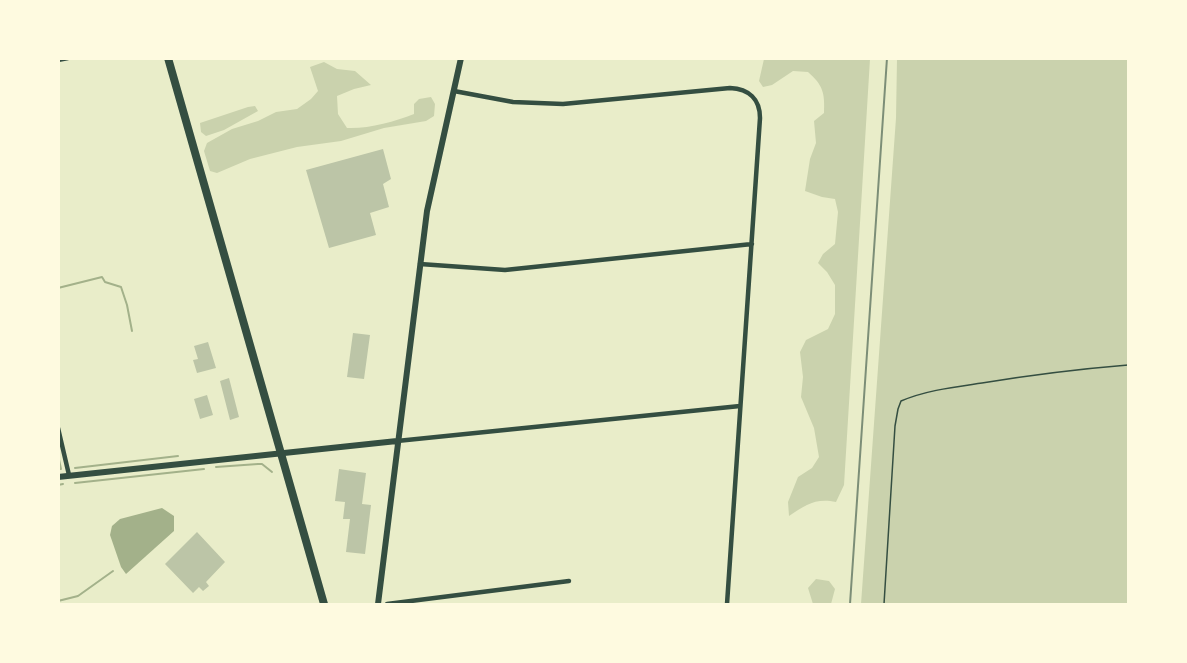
<!DOCTYPE html>
<html>
<head>
<meta charset="utf-8">
<style>
	body { margin:0 }
	#map { position:relative; width:1187px; height:663px; overflow:hidden; background:#e9edc9; font-family:"Titillium Web",sans-serif }
	canvas { display:block }
	.frame { position:absolute; inset:0; border:60px solid #fefae0; pointer-events:none }
</style>
</head>
<body>
<div id="map">
<canvas width="1187" height="663"></canvas>
<div class="frame"></div>
</div>
<script>
const ctx = document.querySelector('canvas').getContext('2d');
ctx.lineJoin = 'round';
function fillPath(path, color) {
  ctx.fillStyle = color;
  ctx.fill(path, 'evenodd');
}
function strokePath(path, color, width, dash) {
  ctx.strokeStyle = color;
  ctx.lineWidth = width;
  ctx.lineCap = dash ? 'butt' : 'round';
  ctx.setLineDash(dash || []);
  ctx.stroke(path);
}
const green = new Path2D(`
	M 764,59 L 870,59 L 844,485 L 836,502 C 815,498 806,505 789,516 L 788,502 L 798,477 L 812,468 L 819,457 L 814,428 L 801,397 L 803,377 L 800,352 L 806,340 L 828,329 L 835,314 L 835,285 L 827,272 L 818,263 L 823,254 L 835,244 L 838,212 L 835,199 L 822,197 L 805,191 L 810,159 L 816,143 L 814,121 L 824,113 C 825,93 823,85 808,72 L 793,71 L 772,85 L 763,87 L 759,81 Z
	M 897,59 L 1128,59 L 1128,604 L 861,604 L 896,118 Z
	M 324,62 L 337,69 L 355,71 L 371,85 L 354,89 L 337,96 L 338,114 L 347,128 C 368,129 394,122 414,114 L 414,104 L 419,99 L 431,97 L 435,104 L 434,116 L 426,121 L 384,128 L 341,141 L 297,147 L 250,159 L 217,173 L 210,171 L 204,151 L 207,143 L 232,129 L 258,121 L 276,112 L 297,109 L 311,99 L 318,91 L 310,67 Z
	M 255,106 L 258,111 L 224,130 L 206,136 L 201,132 L 200,123 L 248,107 Z
	M 816,579 L 829,581 L 835,589 L 831,604 L 813,604 L 808,588 Z`);
const water = new Path2D(`
	M 162,508 L 174,516 L 174,531 L 126,574 L 121,567 L 110,535 L 112,526 L 120,519 Z`);
const stream = new Path2D(`
	M 58,288 L 102,277 L 105,282 L 121,287 L 127,305 L 132,331
	M 58,455 L 61,469 L 58,469
	M 216,467 L 258,464 L 262,464 L 272,472
	M 75,468 L 178,456
	M 75,483 L 204,469
	M 58,485 L 63,484
	M 58,601 L 78,596 L 113,571`);
const building = new Path2D(`
	M 383,149 L 391,179 L 383,184 L 389,207 L 370,213 L 376,235 L 329,248 L 306,170 Z
	M 353,333 L 370,335 L 364,379 L 347,377 Z
	M 208,342 L 216,368 L 197,373 L 193,360 L 198,359 L 194,346 Z
	M 229,378 L 239,417 L 230,420 L 220,381 Z
	M 207,395 L 213,415 L 200,419 L 194,399 Z
	M 339,469 L 366,473 L 362,504 L 371,505 L 365,554 L 346,552 L 350,519 L 343,519 L 345,502 L 335,501 Z
	M 197,532 L 225,562 L 206,582 L 209,586 L 203,591 L 199,587 L 193,593 L 165,564 Z`);
const path = new Path2D(`
	M 884,604 L 895,426 L 898,409 L 901,401 C 927,390 955,387 982,383 C 1031,375 1079,369 1128,365`);
const minor = new Path2D(`
	M 58,60 L 68,58
	M 454,91 L 513,102 L 563,104 L 730,88 C 749,89 760,99 760,118 L 727,604
	M 420,264 L 505,270 L 752,244
	M 58,428 L 69,475
	M 397,441 L 740,406
	M 387,604 L 569,581`);
const tertiary = new Path2D(`
	M 58,477 L 397,441
	M 378,604 L 427,211 L 461,58`);
const primary = new Path2D(`
	M 168,58 L 324,604`);
const rail = new Path2D(`
	M 850,604 L 887,58`);
fillPath(green, '#cad2ad');
fillPath(water, '#a3b18a');
strokePath(stream, '#a3b18a', 2);
fillPath(building, '#bcc5a7');
strokePath(path, '#344e41', 1.5);
strokePath(minor, '#344e41', 4.5);
strokePath(tertiary, '#344e41', 6);
strokePath(primary, '#344e41', 8);
strokePath(rail, '#7c8e77', 2);
</script>
</body>
</html>
